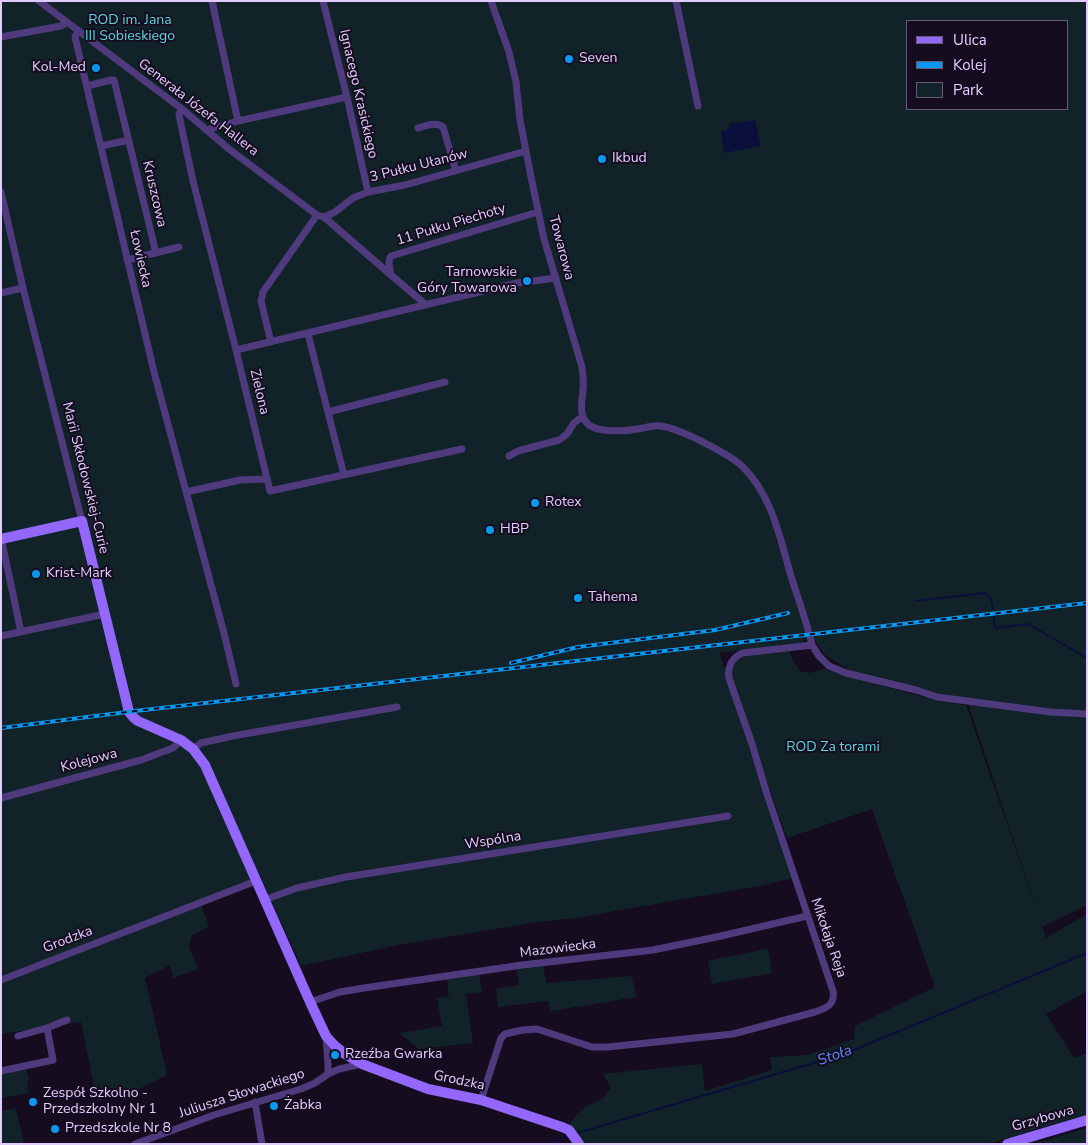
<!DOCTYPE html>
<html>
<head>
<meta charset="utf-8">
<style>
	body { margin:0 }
	#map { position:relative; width:1088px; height:1145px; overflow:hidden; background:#150d1f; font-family:"Nunito Sans",sans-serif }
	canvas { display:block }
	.frame { position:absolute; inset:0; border:2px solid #e0cdfd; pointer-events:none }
	.legend { position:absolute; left:906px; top:20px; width:162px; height:90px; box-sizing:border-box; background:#150d1f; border:1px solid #665a78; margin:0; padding:6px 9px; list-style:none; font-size:15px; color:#e0cdfd }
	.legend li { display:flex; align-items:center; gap:10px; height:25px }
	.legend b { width:25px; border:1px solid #665a78 }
</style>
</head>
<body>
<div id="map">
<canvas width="1088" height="1145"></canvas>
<div class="frame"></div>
<ul class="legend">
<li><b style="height:6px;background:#9367fa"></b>Ulica</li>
<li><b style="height:6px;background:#0898ef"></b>Kolej</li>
<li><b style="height:14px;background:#112329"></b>Park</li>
</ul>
</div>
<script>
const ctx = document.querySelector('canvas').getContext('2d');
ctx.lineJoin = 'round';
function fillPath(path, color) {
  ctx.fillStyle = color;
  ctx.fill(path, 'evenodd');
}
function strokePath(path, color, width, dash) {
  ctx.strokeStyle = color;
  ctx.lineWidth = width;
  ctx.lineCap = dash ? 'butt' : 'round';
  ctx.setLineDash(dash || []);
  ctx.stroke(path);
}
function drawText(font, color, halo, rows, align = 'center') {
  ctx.font = font + ' "Nunito Sans",sans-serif';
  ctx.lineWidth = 4;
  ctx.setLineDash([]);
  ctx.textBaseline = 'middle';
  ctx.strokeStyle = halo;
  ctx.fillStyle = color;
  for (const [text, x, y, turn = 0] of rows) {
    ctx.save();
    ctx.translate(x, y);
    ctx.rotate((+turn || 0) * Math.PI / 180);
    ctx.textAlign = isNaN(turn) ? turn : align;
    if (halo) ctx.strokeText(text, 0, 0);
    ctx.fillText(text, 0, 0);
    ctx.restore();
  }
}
const green = new Path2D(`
	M 1,1 L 1087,1 L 1087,905 L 1042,927 L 1046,938 L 1087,914 L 1087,991 L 1046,1014 L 1074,1058 L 1087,1053 L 1087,1114 L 988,1144 L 585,1144 L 569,1125 L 575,1117 L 585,1107 L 602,1099 L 611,1088 L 603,1074 L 702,1064 L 705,1091 L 772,1070 L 770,1057 L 808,1055 L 854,1039 L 855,1026 L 935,987 L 872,809 L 787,838 L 733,685 L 731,674 L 733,664 L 741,657 L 789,649 L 791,657 L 800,671 L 810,673 L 824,669 L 842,675 L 938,701 L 966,705 L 1040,920 L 967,700 L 923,692 L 856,674 L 825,655 L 814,639 L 804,640 L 802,643 L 719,653 L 744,722 L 794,878 L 759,886 L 575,918 L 538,922 L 398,945 L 301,966 L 260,876 L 200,901 L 209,927 L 192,935 L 189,947 L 198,969 L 173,978 L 170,965 L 145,978 L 167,1075 L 141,1088 L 97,1101 L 81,1022 L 1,1034 ZM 907,21 L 1067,21 L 1067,109 L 907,109 Z
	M 768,949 L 772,973 L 712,984 L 708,961 Z
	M 543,964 L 546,983 L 632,976 L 636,997 L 551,1011 L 548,1001 L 498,1007 L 496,989 L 519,985 L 516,967 Z
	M 479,973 L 482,992 L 466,994 L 473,1043 L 419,1049 L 399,1033 L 419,1030 L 442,1026 L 437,998 L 449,996 L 447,979 Z
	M 26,1068 L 29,1081 L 27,1082 L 29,1093 L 1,1098 L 1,1073 Z
	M 16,1108 L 24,1144 L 1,1144 L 1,1111 Z
	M 1087,1128 L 1087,1144 L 1034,1144 Z`);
const water = new Path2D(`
	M 755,120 L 761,146 L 724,153 L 721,131 L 729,129 L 729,124 Z`);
const stream = new Path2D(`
	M 915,601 L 985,593 L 991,599 L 993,609
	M 994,617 L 994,624 L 996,628 L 1028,624 L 1087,658
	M 577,1133 L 817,1062 L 837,1057 L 1087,953
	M 551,1144 L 569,1136`);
const street = new Path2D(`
	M 39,1 L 182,109 L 229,149 L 317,215 L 324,217 L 391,275 L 425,304
	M 212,1 L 238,121
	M 323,1 L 347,97 L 368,192
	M 491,1 L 509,52 L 516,82 L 520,120 L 531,177 L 544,239 L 582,367 C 583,375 584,382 583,390 C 582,402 578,416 589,425 C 599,433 626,431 638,429 C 645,428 653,425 660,426 C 673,427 691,436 703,442 C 716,449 731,456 742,466 C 772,495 780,538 791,576 C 798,599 807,622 812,645 L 819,656 L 829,666 L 846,673 L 916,690 L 937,697 L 1050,712 L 1087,714
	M 676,1 L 698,106
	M 78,31 L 75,37 L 154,372 L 225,637 L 236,684
	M 1,37 L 61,26 L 67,22
	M 87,86 L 111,80 L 114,80 L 156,253
	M 182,109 L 179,114 L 180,120 L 193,181 L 236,350 L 270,491 L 462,449
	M 418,128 C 426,126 436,121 443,127 L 456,171
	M 206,130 L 238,121 L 347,97
	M 101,146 L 129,140
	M 1,192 L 23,288 L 82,521
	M 324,217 L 335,212 L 353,198 L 368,192 L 405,185 L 526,151
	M 127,260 L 179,247
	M 391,275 C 390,269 387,261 391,256 L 538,212
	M 1,293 L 23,288
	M 308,334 L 344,475
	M 271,342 L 261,301 L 263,292 L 317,215
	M 236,350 L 517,283 L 556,278
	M 328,412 L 445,382
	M 509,456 L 518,451 L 559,440 L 567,434 L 574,423 L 583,416
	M 186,492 L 240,480 L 267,479
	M 1,538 L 21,632
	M 1,636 L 105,614
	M 193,749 L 201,743 L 233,736 L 397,707
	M 1,798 L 141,760 L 173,748 L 181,740
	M 264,900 L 297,888 L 346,877 L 728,816
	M 1,980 L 256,881
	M 310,1002 L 340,992 L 364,988 L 522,965 L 653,950 L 721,936 L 807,916
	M 18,1036 L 47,1028 L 67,1020
	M 326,1036 L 328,1065 L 328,1074
	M 1,1071 L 53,1060 L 47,1028
	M 481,1100 L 501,1038 L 505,1034 L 522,1030 L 537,1029 L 592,1047 L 608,1047 L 733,1034 L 815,1012 C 827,1008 835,1005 833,991 L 766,791 L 752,744 L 729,678 C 727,667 732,657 743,653 L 812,645
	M 255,1102 L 262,1144
	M 135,1144 L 214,1115 L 301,1089 L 315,1083 L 328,1074 L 339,1069 L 362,1064`);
const secondary = new Path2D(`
	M 1,539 L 82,521 L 129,712 L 133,717 L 138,721 L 181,740 L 193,749 L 205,765 L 310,1002 L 326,1036 L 335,1046 L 345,1054 L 362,1064 L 428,1089 L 481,1100 L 562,1127 L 569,1130 L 579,1144
	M 1007,1144 L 1087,1120`);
const rail = new Path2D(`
	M 511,663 L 578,647 L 715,630 L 788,613
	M 1,728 L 135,711 L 1087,603`);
const markers = [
	[569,59,5,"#0898ef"],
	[96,68,5,"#0898ef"],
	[602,159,5,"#0898ef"],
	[527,281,5,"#0898ef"],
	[535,503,5,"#0898ef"],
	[490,530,5,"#0898ef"],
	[36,574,5,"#0898ef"],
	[578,598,5,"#0898ef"],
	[335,1055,5,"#0898ef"],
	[33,1102,5,"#0898ef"],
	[274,1106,5,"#0898ef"],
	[55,1129,5,"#0898ef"]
];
const parkNames = [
	["ROD im. Jana",130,21],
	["III Sobieskiego",130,37],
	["ROD Za torami",833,748]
];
const poiNames = [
	["Seven",579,59],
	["Kol-Med",86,68,"right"],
	["Ikbud",612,159],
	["Tarnowskie",517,273,"right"],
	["Góry Towarowa",517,289,"right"],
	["Rotex",545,503],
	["HBP",500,530],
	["Krist-Mark",46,574],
	["Tahema",588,598],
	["Rzeźba Gwarka",345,1055],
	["Zespół Szkolno -",43,1094],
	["Przedszkolny Nr 1",43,1110],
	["Żabka",284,1106],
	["Przedszkole Nr 8",65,1129]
];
const streetNames = [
	["Ignacego Krasickiego",358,94,77],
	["Generała Józefa Hallera",198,108,38],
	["3 Pułku Ułanów",419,166,-14],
	["Kruszcowa",154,194,77],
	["11 Pułku Piechoty",451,225,-17],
	["Towarowa",561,248,75],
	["Łowiecka",140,259,77],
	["Zielona",259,392,77],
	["Marii Skłodowskiej-Curie",85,478,76],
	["Kolejowa",89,761,-15],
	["Wspólna",493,841,-9],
	["Mikołaja Reja",828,938,71],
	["Grodzka",68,940,-21],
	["Mazowiecka",558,949,-7],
	["Grodzka",459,1081,12],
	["Juliusza Słowackiego",242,1094,-18],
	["Grzybowa",1043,1119,-16]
];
const waterNames = [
	["Stoła",835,1056,-19]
];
fillPath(green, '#112329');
fillPath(water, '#0b0f3b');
strokePath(stream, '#0b0f3b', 2);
strokePath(street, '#4f3a7d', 7);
strokePath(secondary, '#9367fa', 10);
strokePath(rail, '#0898ef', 4);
strokePath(rail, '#150d1f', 2, [5.5]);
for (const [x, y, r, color] of markers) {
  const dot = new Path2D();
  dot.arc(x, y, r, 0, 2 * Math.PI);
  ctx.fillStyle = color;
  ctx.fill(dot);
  strokePath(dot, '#150d1f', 2);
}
drawText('14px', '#5cd7db', '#150d1f', parkNames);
drawText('14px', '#e0cdfd', '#150d1f', poiNames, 'left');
drawText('14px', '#e0cdfd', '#150d1f', streetNames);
drawText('italic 15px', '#5f87fa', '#150d1f', waterNames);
</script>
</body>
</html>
